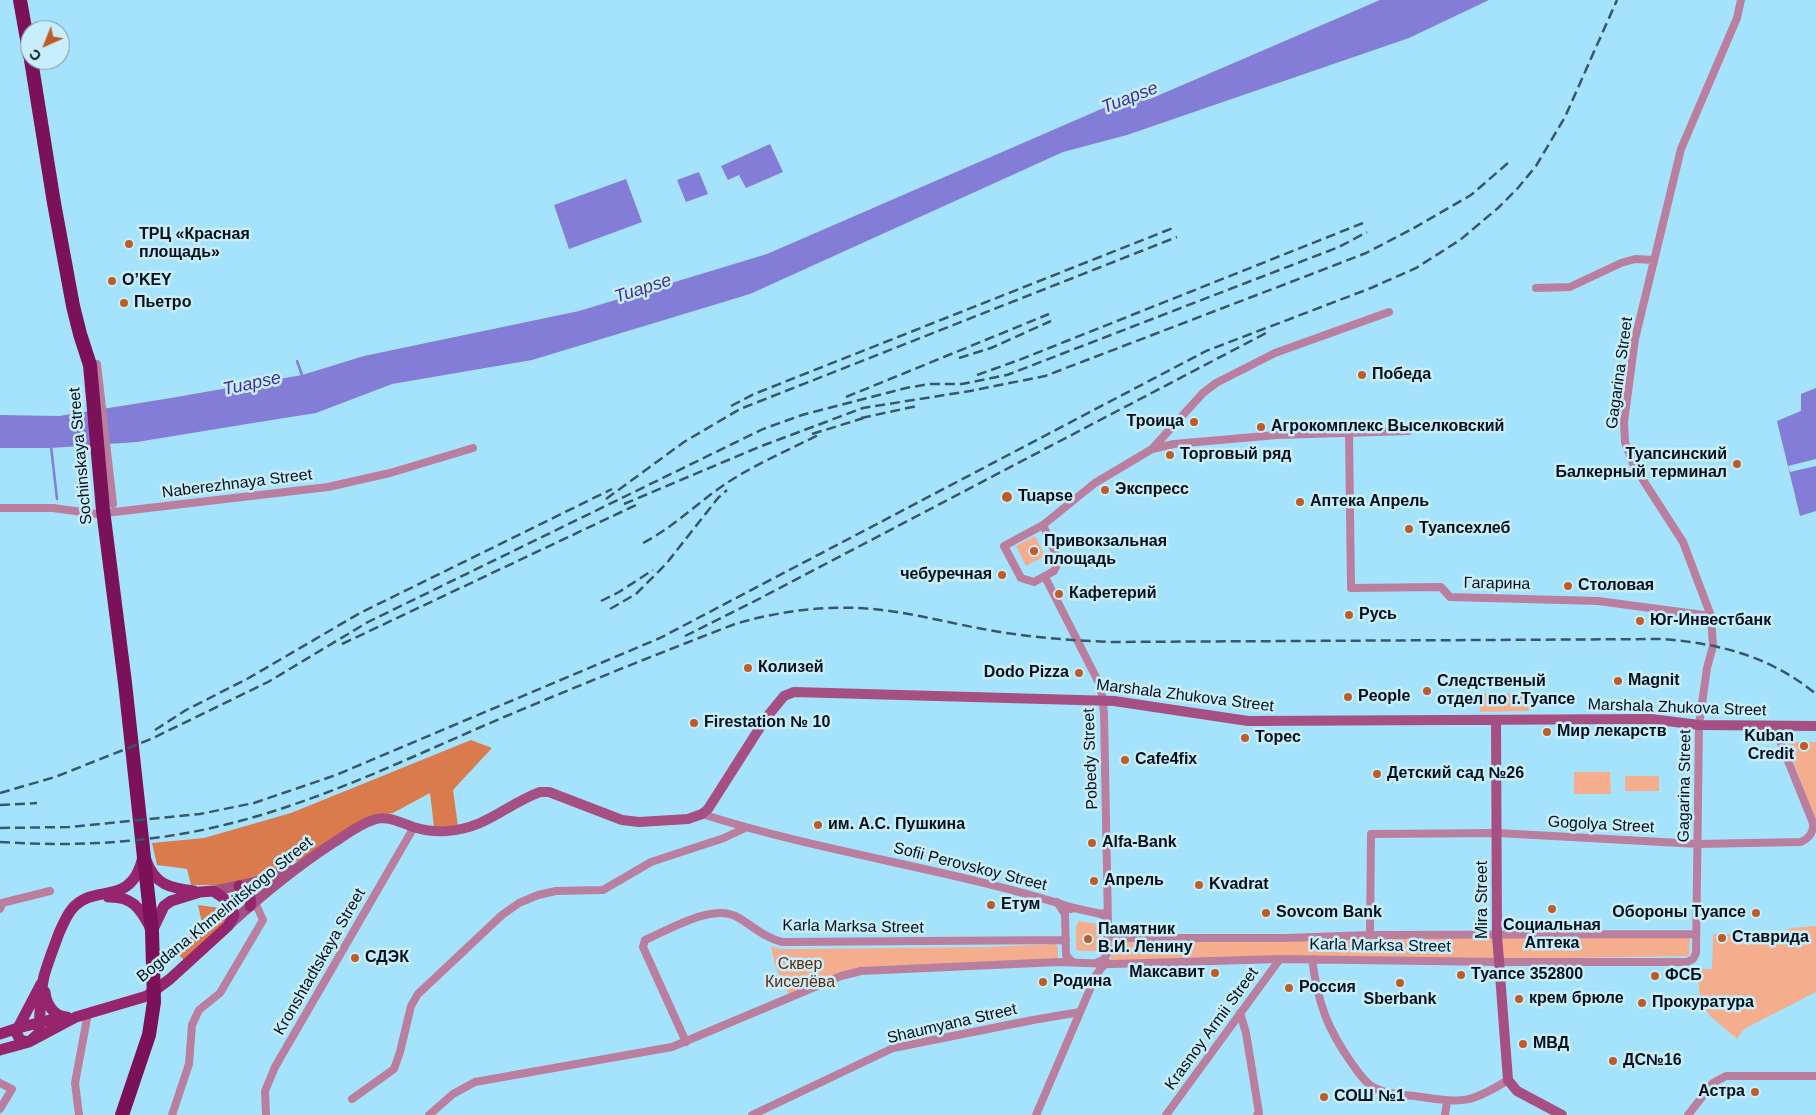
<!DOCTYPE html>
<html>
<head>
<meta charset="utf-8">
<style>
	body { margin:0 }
	#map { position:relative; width:1816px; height:1115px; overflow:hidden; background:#a5e3fd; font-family:Helvetica,sans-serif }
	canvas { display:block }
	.north { position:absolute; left:20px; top:20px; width:50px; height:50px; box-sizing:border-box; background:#c8edfc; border:1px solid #7894a1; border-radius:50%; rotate:224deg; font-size:14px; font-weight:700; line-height:20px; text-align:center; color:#000f18 }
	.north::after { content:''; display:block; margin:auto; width:18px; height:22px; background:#bf5b25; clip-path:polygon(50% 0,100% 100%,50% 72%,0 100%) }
</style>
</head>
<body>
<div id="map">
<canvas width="1816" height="1115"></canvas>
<div class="north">С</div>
</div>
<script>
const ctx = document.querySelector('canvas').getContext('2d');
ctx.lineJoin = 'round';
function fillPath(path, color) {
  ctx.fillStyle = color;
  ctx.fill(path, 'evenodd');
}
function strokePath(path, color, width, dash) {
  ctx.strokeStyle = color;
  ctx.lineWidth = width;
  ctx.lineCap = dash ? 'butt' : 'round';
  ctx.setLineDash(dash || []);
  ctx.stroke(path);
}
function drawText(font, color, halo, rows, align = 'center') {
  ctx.font = font + ' Helvetica,sans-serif';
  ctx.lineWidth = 5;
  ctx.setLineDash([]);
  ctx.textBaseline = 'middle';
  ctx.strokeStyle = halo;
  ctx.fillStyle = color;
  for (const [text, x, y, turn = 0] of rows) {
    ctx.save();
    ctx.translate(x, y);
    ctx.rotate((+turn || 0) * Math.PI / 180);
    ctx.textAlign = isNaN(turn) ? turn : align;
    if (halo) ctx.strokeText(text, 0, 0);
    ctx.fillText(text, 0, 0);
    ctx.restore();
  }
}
const green = new Path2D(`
	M 1035,536 L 1045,556 L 1026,566 L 1016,546 Z
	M 1481,693 L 1528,694 L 1530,696 L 1530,708 L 1528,711 L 1480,712 L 1479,695 Z
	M 1787,742 L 1816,742 L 1816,822 L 1787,744 Z
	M 1574,772 L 1610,772 L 1611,794 L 1574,794 Z
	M 1625,776 L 1659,776 L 1659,791 L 1625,791 Z
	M 1079,921 L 1097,924 L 1100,927 L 1101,947 L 1099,951 L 1080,951 L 1076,949 L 1076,926 Z
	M 1816,926 L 1816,992 L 1744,1029 L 1737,1039 L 1709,1015 L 1700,998 L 1697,969 L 1712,969 L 1713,934 L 1778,934 L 1791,928 Z
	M 1371,937 L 1690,937 L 1689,956 L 1504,959 L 1111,961 L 1111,940 L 1277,941 Z
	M 1056,944 L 1058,948 L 1058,957 L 1054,961 L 862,969 L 790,997 L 775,965 L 771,946 L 780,949 L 803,949 L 984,947 Z`);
const forest = new Path2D(`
	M 471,740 L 492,748 L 453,790 L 458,826 L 434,827 L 430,793 L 393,813 L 368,817 L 300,860 L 258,879 L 220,885 L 191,885 L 187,869 L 157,865 L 152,843 L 204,838 L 291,813 Z
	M 198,905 L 220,908 L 228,920 L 186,962 L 177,953 L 202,923 Z`);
const water = new Path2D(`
	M 1380,0 L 1489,0 L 1409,38 L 1127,135 L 1063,152 L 750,294 L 532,360 L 392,384 L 316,413 L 253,423 L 137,442 L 51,448 L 0,448 L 0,415 L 59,416 L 171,398 L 302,375 L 364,356 L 579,311 L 767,254 L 1129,97 L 1150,99 Z
	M 770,144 L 783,172 L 746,188 L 739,175 L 728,180 L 721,166 Z
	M 699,172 L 708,194 L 686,202 L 677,180 Z
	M 626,179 L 642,222 L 569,249 L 554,205 Z
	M 1816,388 L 1816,511 L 1800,516 L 1777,421 L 1801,411 L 1801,394 Z`);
const pier = new Path2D(`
	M 1816,459 L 1816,466 L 1790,472 L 1788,466 Z`);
const stream = new Path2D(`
	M 297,361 L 302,375
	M 51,446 L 57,499`);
const street = new Path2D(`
	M 1536,288 L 1570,287 L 1621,263 L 1635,259 L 1654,260
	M 97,364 L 113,504
	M 1349,432 L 1351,588 L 1441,587 L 1450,597 L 1598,601 L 1711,616
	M 1152,449 L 1203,393 L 1216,383 L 1275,353 L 1389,312
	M 0,508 L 53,508 L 97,514 L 328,487 L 390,473 L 473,448
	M 1043,525 L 1059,561 L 1054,571 L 1034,582 L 1021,578 L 1004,546 L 1043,525 L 1095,483 L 1152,449 L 1174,444 L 1277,435 L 1409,431
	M 1045,577 L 1101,687 L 1104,713 L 1108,924
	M 702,814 C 824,853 952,869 1074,908
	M 1057,902 L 1065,914 L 1066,955 L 1069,959 L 1073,962
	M 0,909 L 2,903 L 50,891
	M 1070,909 L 1074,908 L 1101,914 L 1105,913
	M 1108,933 L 1116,938 L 1285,938 L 1370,935 L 1696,934
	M 1370,935 L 1371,834 L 1498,833 L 1698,844 L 1801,842 C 1809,838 1814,833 1813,823 L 1774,726
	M 1312,959 C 1318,1003 1327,1029 1353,1065 C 1358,1072 1365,1083 1373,1087 C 1387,1095 1407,1095 1422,1097 C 1463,1104 1473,1102 1508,1080
	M 1098,962 L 1103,960 L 1107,954 L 1108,924 L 1106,918 L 1101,914
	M 1240,1013 L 1246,1033 L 1259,1113 L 1257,1115
	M 686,1042 L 643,947 L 645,940 C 671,929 713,902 739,918 C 754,927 765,938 782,942 L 1066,940
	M 0,1083 L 12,1089 L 0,1109
	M 352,1099 L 394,1069 L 400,1052 L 411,1006 L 418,994 L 502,915 L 519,903 L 538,895 L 556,891 L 603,890 L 651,862 L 724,838 L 745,828
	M 79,1115 L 75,1083 L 88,1013
	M 172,1115 L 189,1064 L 192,1025 L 199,1010 L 220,993 L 263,920 L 255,902
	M 266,1115 L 265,1091 L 275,1067 L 414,827
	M 429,1115 L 453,1094 L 475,1082 L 672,1047 L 841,976 L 861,971 L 1059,962 L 1112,964 L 1280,959 L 1500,962 L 1687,962 L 1693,959 L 1696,953 L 1699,725 L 1707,668 L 1713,646 L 1711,616 L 1683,542 L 1634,466 L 1625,442 L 1624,422 L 1635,339 L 1681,149 L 1737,18 L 1741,0
	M 752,1115 L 893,1048 L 1033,1020 L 1080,1012
	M 1036,1115 L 1096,975 L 1103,966 L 1108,963
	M 1166,1115 L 1280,959
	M 1445,1115 L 1447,1101
	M 1688,1115 L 1713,1083 L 1726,1076 L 1816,1076`);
const secondary = new Path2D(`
	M 1496,720 L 1497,935 L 1508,1080 L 1517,1091 L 1562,1115
	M 213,891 L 260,881 L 289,869
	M 229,925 C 262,895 296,867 333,843 C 346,835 358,825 373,820 C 387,815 399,822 413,827 C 423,830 436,832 447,831 C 487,828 505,805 540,792 L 549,792 L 622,820 L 639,822 L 688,819 L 702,814 L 708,809 L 766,718 L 784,696 L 794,692 L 1114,701 L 1248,721 L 1651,719 L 1699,725 L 1816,726`);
const primary = new Path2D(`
	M 146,860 C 155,885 170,888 194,891
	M 239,886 C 248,891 252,895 250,906
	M 108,897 C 132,896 140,908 150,927
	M 45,992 C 46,1004 54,1017 67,1017
	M 62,1017 L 18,1028 L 16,1032 L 20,1040 L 29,1042 L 39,1033 C 40,1015 40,994 44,976 C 48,962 54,947 59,933 C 63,925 66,916 72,909 C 94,882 131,909 143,857
	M 0,1034 L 18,1028 L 41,984
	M 0,1050 L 29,1042 L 76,1017 L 147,996 L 170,979 L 228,926 L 234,915 C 232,903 223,897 213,891 L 200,892 L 171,901 L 164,906 L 152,931`);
const highway = new Path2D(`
	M 20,0 L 30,56
	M 31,60 L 54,203 L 73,306 L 80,334 L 90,365 L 103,510 L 125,683 L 152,931 L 154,1002 L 149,1035 L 122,1115`);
const rail = new Path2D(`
	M 959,358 L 991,348 L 1051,321
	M 977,375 L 1019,360 L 1363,223
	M 846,397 L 1049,314
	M 731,406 L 754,394 L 1173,228
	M 861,418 L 917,406
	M 812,434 L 867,417
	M 606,499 L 684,442 L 740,409 L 1177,237
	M 624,504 L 759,447 L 863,408 L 970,391 L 1045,376 L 1330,267 L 1366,253 L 1412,229 L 1471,195 L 1508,163
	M 643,543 C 672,528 694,506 721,487 C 751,466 787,451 820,434
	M 601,601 L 619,592 L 653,570
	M 610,609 L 636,594 L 666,564 L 718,498 L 727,490
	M 685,636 L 753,602 L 1266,333
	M 342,644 L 636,505
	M 155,730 L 186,710 L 247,679 L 360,613 L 612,489
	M 0,793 L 55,777 L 151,739 L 268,682 L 368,622 L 763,429 L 802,415 L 906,388 L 930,384 L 962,384 L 1007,375 L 1339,247 L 1367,232
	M 0,805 L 37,803
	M 0,828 L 69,827 L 200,814 L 254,803 L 336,775 L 660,638 L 1206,351 L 1371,288 L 1416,268 L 1460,240 L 1498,208 L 1517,189 L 1536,166 L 1565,117 L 1617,0
	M 0,842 C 76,847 154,843 228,824 C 322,801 415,755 504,717 C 580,685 657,654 735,624 C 783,610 832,604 882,610 C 916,614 950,623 983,629 C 1025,637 1067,640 1109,642 L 1664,639 C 1722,644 1771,657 1816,694`);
const markers = [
	[129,244,5,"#bf5b25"],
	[112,281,5,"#bf5b25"],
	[124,303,5,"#bf5b25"],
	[1362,375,5,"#bf5b25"],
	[1194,422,5,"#bf5b25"],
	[1261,427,5,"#bf5b25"],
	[1170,455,5,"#bf5b25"],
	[1737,464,5,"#bf5b25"],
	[1105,490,5,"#bf5b25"],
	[1007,497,6,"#bf5b25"],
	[1300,502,5,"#bf5b25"],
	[1409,529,5,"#bf5b25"],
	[1034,551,5,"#bf5b25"],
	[1002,575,5,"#bf5b25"],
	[1568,586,5,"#bf5b25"],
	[1059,594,5,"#bf5b25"],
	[1349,615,5,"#bf5b25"],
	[1640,621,5,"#bf5b25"],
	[748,668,5,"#bf5b25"],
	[1079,673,5,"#bf5b25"],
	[1618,681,5,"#bf5b25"],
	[1427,691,5,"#bf5b25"],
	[1348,697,5,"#bf5b25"],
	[694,723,5,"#bf5b25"],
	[1547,732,5,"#bf5b25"],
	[1245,738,5,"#bf5b25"],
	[1804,746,5,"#bf5b25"],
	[1125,760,5,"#bf5b25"],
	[1377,774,5,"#bf5b25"],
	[818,825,5,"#bf5b25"],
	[1092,843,5,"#bf5b25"],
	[1094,881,5,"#bf5b25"],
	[1199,885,5,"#bf5b25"],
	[991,905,5,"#bf5b25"],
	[1552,909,5,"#bf5b25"],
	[1266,913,5,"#bf5b25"],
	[1756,913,5,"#bf5b25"],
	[1722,938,5,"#bf5b25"],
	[1088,939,5,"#bf5b25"],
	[355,958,5,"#bf5b25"],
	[1215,973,5,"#bf5b25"],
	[1461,975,5,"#bf5b25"],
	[1655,976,5,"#bf5b25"],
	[1043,982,5,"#bf5b25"],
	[1400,983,5,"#bf5b25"],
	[1289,988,5,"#bf5b25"],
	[1519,999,5,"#bf5b25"],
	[1642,1003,5,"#bf5b25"],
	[1523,1044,5,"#bf5b25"],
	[1613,1061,5,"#bf5b25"],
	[1755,1092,5,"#bf5b25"],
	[1324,1097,5,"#bf5b25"]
];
const poiNames = [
	["ТРЦ «Красная",139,235],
	["площадь»",139,253],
	["O’KEY",122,281],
	["Пьетро",134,303],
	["Победа",1372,375],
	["Троица",1184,422,"right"],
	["Агрокомплекс Выселковский",1271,427],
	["Торговый ряд",1180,455],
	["Туапсинский",1727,455,"right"],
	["Балкерный терминал",1727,473,"right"],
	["Экспресс",1115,490],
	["Tuapse",1018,497],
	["Аптека Апрель",1310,502],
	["Туапсехлеб",1419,529],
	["Привокзальная",1044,542],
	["площадь",1044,560],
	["чебуречная",992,575,"right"],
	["Столовая",1578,586],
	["Кафетерий",1069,594],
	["Русь",1359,615],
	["Юг-Инвестбанк",1650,621],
	["Колизей",758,668],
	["Dodo Pizza",1069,673,"right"],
	["Magnit",1628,681],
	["Следственый",1437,682],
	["отдел по г.Туапсе",1437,700],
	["People",1358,697],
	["Firestation № 10",704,723],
	["Мир лекарств",1557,732],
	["Kuban",1794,737,"right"],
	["Credit",1794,755,"right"],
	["Торес",1255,738],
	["Cafe4fix",1135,760],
	["Детский сад №26",1387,774],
	["им. А.С. Пушкина",828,825],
	["Alfa-Bank",1102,843],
	["Апрель",1104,881],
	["Kvadrat",1209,885],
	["Етум",1001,905],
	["Sovcom Bank",1276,913],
	["Обороны Туапсе",1746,913,"right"],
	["Социальная",1552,926,"center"],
	["Аптека",1552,944,"center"],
	["Памятник",1098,930],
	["В.И. Ленину",1098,948],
	["Ставрида",1732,938],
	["СДЭК",365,958],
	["Максавит",1205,973,"right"],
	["Туапсе 352800",1471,975],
	["ФСБ",1665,976],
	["Родина",1053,982],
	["Россия",1299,988],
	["крем брюле",1529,999],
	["Sberbank",1400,1000,"center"],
	["Прокуратура",1652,1003],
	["МВД",1533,1044],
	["ДС№16",1623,1061],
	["Астра",1745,1092,"right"],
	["СОШ №1",1334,1097]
];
const streetNames = [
	["Gagarina Street",1620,373,-82],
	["Sochinskaya Street",81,456,-95],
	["Naberezhnaya Street",237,484,-7],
	["Гагарина",1497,584,1],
	["Marshala Zhukova Street",1185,696,7],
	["Marshala Zhukova Street",1677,708,2],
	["Pobedy Street",1091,759,-92],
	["Gagarina Street",1685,786,-89],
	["Gogolya Street",1601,825,3],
	["Sofii Perovskoy Street",970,867,14],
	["Mira Street",1483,900,-90],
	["Bogdana Khmelnitskogo Street",225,910,-39],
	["Karla Marksa Street",853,927,1],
	["Karla Marksa Street",1380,946,1],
	["Kronshtadtskaya Street",320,962,-60],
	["Shaumyana Street",952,1024,-13],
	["Krasnoy Armii Street",1212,1029,-54]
];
const parkNames = [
	["Сквер",800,965],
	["Киселёва",800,983]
];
const waterNames = [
	["Tuapse",1130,98,-21],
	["Tuapse",643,289,-18],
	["Tuapse",252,384,-12]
];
fillPath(green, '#f4ae8e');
fillPath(forest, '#da7b4d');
fillPath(water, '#847dd7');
fillPath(pier, '#a5e3fd');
strokePath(stream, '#847dd7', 2.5);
strokePath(street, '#ba7e9f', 8);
strokePath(secondary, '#a64f83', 10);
strokePath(primary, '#95266e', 11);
strokePath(highway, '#7b1158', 14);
strokePath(rail, '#395867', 2.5, [10, 5]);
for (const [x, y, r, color] of markers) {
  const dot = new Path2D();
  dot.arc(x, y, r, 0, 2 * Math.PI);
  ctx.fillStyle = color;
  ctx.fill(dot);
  strokePath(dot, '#c8edfc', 2);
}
drawText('bold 16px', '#000f18', '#c8edfc', poiNames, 'left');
drawText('16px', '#000f18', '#c8edfc', streetNames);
drawText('16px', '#662a06', '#c8edfc', parkNames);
drawText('italic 18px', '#442f98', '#c8edfc', waterNames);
</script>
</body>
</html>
